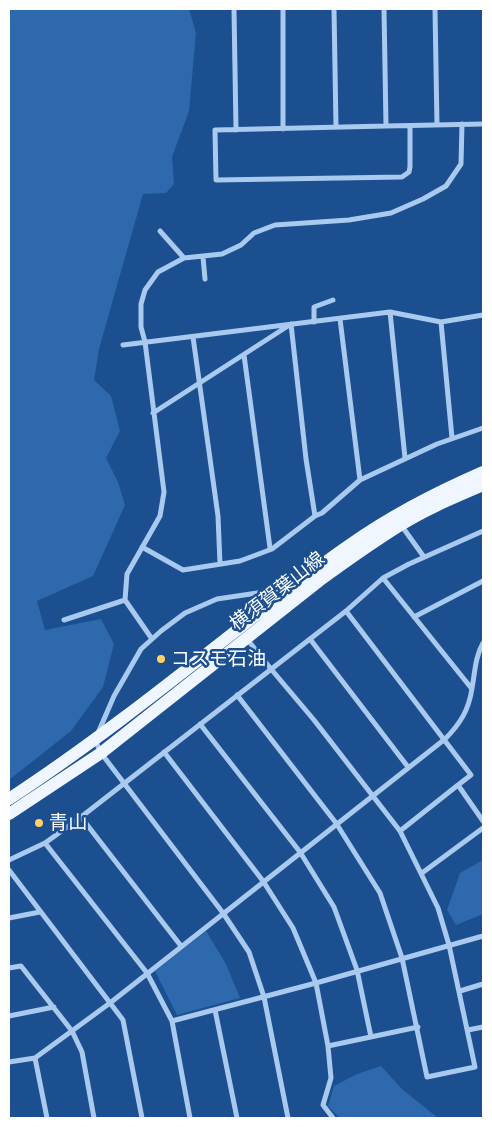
<!DOCTYPE html>
<html>
<head>
<meta charset="utf-8">
<style>
	body { margin:0 }
	#map { position:relative; width:492px; height:1127px; overflow:hidden; background:#1b4f8f; font-family:Commissioner,sans-serif }
	canvas { display:block }
	.frame { position:absolute; inset:0; border:10px solid #fff; pointer-events:none }
</style>
</head>
<body>
<div id="map">
<canvas width="492" height="1127"></canvas>
<div class="frame"></div>
</div>
<script>
const ctx = document.querySelector('canvas').getContext('2d');
ctx.lineJoin = 'round';
function fillPath(path, color) {
  ctx.fillStyle = color;
  ctx.fill(path, 'evenodd');
}
function strokePath(path, color, width, dash) {
  ctx.strokeStyle = color;
  ctx.lineWidth = width;
  ctx.lineCap = dash ? 'butt' : 'round';
  ctx.setLineDash(dash || []);
  ctx.stroke(path);
}
function drawText(font, color, halo, rows, align = 'center') {
  ctx.font = font + ' Commissioner,"Noto Sans JP",sans-serif';
  ctx.lineWidth = 5;
  ctx.setLineDash([]);
  ctx.textBaseline = 'middle';
  ctx.strokeStyle = halo;
  ctx.fillStyle = color;
  for (const [text, x, y, turn = 0] of rows) {
    ctx.save();
    ctx.translate(x, y);
    ctx.rotate((+turn || 0) * Math.PI / 180);
    ctx.textAlign = isNaN(turn) ? turn : align;
    if (halo) ctx.strokeText(text, 0, 0);
    ctx.fillText(text, 0, 0);
    ctx.restore();
  }
}
const green = new Path2D(`
	M 9,9 L 189,9 L 196,33 L 189,111 L 172,157 L 174,184 L 166,193 L 143,194 L 99,349 L 94,380 L 111,396 L 120,431 L 106,458 L 118,482 L 125,505 L 93,576 L 37,601 L 45,630 L 101,619 L 114,644 L 103,687 L 71,731 L 9,780 Z
	M 483,860 L 483,914 L 456,925 L 447,910 L 460,873 Z
	M 206,931 L 226,964 L 240,998 L 177,1015 L 155,971 Z
	M 381,1066 L 402,1089 L 438,1118 L 340,1118 L 328,1106 L 334,1086 L 357,1074 Z`);
const minor = new Path2D(`
	M 234,9 L 236,130
	M 283,9 L 283,129
	M 334,9 L 336,127
	M 384,9 L 386,126
	M 435,9 L 437,125
	M 410,126 L 410,167 L 409,172 L 402,177 L 216,180 L 215,130 L 386,126 L 483,124
	M 160,231 L 184,258
	M 203,257 L 205,279
	M 390,312 L 405,458
	M 340,319 L 360,480
	M 314,322 L 314,307 L 333,300
	M 441,322 L 452,438
	M 193,337 L 218,516 L 220,564
	M 123,345 L 390,312 L 441,322 L 483,315
	M 244,355 L 270,548
	M 153,413 L 291,324 L 306,459 L 315,516
	M 401,525 L 424,557
	M 142,547 L 183,570 L 240,561 L 272,549 L 315,516 L 322,513 L 360,480 L 437,444 L 483,428
	M 383,578 L 472,689
	M 284,589 L 217,599 L 185,613 L 161,631 L 141,649 L 114,696 L 95,740 L 101,753 L 223,913 L 249,952 L 264,997 L 288,1118
	M 346,611 L 471,775 L 458,785 L 483,821
	M 414,617 L 483,581
	M 64,620 L 125,600
	M 152,639 L 125,600 L 127,574 L 160,516 L 164,492 L 145,342 L 141,327 L 141,304 L 145,290 L 158,272 L 184,258 L 222,254 L 241,245 L 254,233 L 275,225 L 349,220 L 391,213 L 423,199 L 446,186 L 461,164 L 462,124
	M 310,639 L 408,767
	M 237,695 L 336,823 L 380,893 L 402,958 L 427,1077 L 475,1067 L 449,945 L 438,908 L 400,831 L 314,720 L 271,669 L 247,639
	M 200,724 L 300,852 L 334,907 L 357,970 L 371,1037
	M 164,752 L 263,881 L 293,928 L 316,983 L 328,1046 L 331,1078 L 323,1105 L 333,1118
	M 81,817 L 181,946
	M 400,831 L 458,785
	M 45,843 L 147,973 L 172,1021 L 190,1118
	M 9,860 L 45,843 L 81,817 L 346,611 L 383,578 L 409,564 L 483,531
	M 9,870 L 123,1020 L 142,1118
	M 422,873 L 483,828
	M 9,918 L 40,912
	M 9,968 L 21,966 L 72,1031 L 82,1052 L 94,1118
	M 460,991 L 483,984
	M 215,1010 L 237,1118
	M 9,1016 L 54,1007
	M 172,1021 L 316,983 L 483,936
	M 468,1030 L 483,1027
	M 328,1046 L 418,1027
	M 35,1058 L 47,1118
	M 9,1062 L 35,1058 L 110,1003 L 445,739 C 460,724 469,710 472,688 C 475,673 475,657 483,643`);
const primary = new Path2D(`
	M 9,799 C 93,744 172,681 251,619 C 284,594 317,567 351,544 C 392,515 437,492 483,472
	M 9,814 L 101,753 L 319,581 C 345,562 372,543 399,526 C 426,509 455,497 483,485`);
const markers = [
	[161,659,5,"#ffd166"],
	[39,823,5,"#ffd166"]
];
const streetNames = [
	["横須賀葉山線",277,591,-38]
];
const poiNames = [
	["コスモ石油",171,659],
	["青山",49,823]
];
fillPath(green, '#2e69ad');
strokePath(minor, '#a9c9ee', 5);
strokePath(primary, '#f0f6ff', 12);
for (const [x, y, r, color] of markers) {
  const dot = new Path2D();
  dot.arc(x, y, r, 0, 2 * Math.PI);
  ctx.fillStyle = color;
  ctx.fill(dot);
  strokePath(dot, '#1b4f8f', 2);
}
drawText('19px', '#fff', '#1b4f8f', streetNames);
drawText('19px', '#fff', '#1b4f8f', poiNames, 'left');
</script>
</body>
</html>
